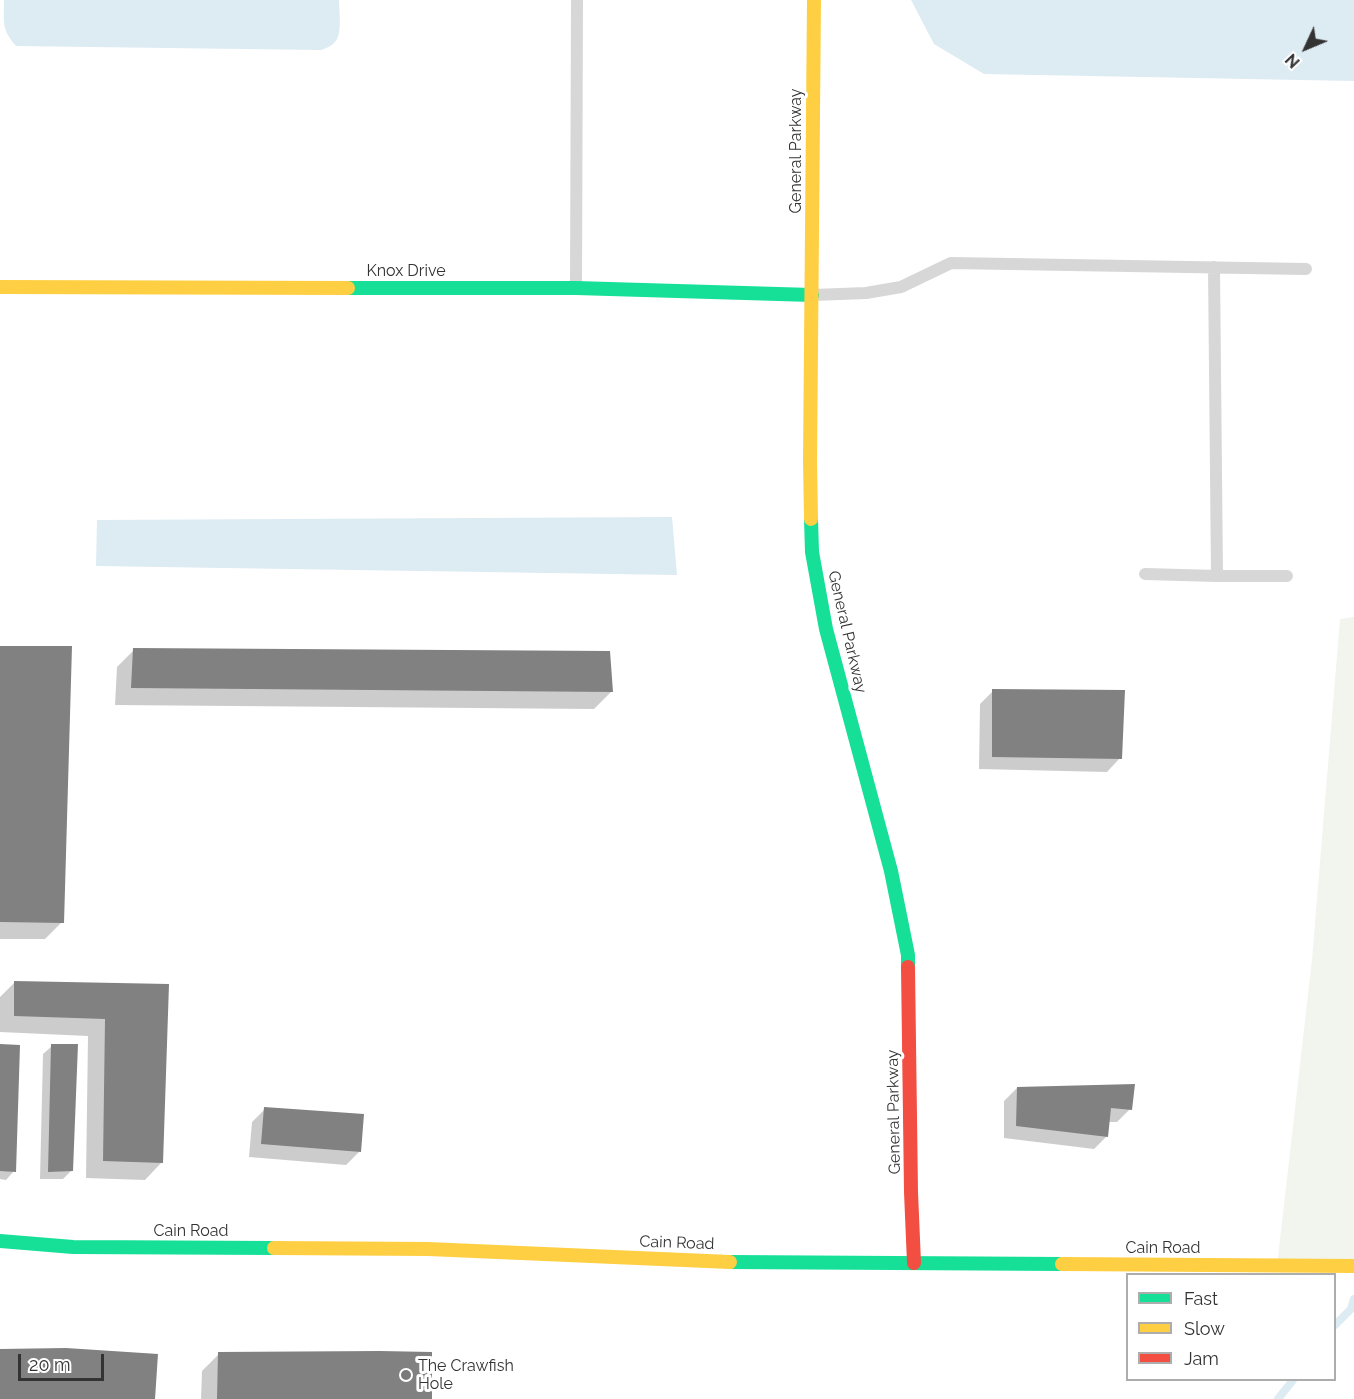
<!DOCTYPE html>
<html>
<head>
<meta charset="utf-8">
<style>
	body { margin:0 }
	#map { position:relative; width:1354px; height:1399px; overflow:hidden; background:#fff; font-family:Raleway,sans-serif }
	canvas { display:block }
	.legend { position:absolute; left:1126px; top:1273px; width:210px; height:108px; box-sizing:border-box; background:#fff; border:2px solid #adadad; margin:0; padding:8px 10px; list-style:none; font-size:18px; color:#333 }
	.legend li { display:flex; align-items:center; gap:12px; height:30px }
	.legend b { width:30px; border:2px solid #adadad }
	.north { position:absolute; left:1276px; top:18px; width:60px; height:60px; -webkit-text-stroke:4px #fff; paint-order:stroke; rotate:226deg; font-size:16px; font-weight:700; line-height:24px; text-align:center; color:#333 }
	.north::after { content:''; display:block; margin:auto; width:21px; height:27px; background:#333; clip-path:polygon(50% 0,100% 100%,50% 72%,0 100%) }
	.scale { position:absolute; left:18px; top:1354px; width:86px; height:27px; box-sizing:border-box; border:3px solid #333; border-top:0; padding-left:8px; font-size:18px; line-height:21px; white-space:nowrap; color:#333; -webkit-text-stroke:4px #fff; paint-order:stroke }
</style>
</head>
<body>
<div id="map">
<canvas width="1354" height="1399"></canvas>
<ul class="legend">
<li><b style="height:8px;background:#16e098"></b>Fast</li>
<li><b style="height:8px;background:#ffcf43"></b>Slow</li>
<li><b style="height:8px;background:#f24e42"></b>Jam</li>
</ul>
<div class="north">N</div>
<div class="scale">20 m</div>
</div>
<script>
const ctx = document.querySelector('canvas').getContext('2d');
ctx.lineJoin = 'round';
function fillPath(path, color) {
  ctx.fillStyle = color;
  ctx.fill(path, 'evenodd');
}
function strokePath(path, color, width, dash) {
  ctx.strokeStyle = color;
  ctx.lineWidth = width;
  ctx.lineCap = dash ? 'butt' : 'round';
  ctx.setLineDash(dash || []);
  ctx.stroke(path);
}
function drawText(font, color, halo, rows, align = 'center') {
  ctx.font = font + ' Raleway,sans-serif';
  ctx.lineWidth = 6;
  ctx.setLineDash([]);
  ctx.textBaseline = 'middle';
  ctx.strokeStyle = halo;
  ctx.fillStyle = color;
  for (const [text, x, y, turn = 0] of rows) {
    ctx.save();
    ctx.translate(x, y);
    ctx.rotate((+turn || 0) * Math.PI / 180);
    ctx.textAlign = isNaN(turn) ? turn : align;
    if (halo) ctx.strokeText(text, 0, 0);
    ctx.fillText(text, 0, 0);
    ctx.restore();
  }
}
const green = new Path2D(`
	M 1354,617 L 1354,1266 L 1277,1266 L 1312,960 L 1340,619 Z`);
const water = new Path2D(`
	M 4,0 L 339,0 C 339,10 342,30 337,39 C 334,45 327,48 321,50 L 16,46 C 1,29 4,22 4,0 Z
	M 911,0 L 1354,0 L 1354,81 L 984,74 L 934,44 Z
	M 672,517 L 677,575 L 96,566 L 97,520 Z`);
const shadow = new Path2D(`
	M 0,648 L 62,922 L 45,939 L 0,939 Z
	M 134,650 L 611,692 L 594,709 L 115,705 L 117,667 Z
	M 993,691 L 1120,758 L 1107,772 L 979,769 L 980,704 Z
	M 14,983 L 167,986 L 162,1162 L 145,1180 L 86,1178 L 88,1036 L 0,1032 L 0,997 Z
	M 0,1046 L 14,1171 L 6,1180 L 0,1179 Z
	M 52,1046 L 72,1170 L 63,1179 L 40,1179 L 43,1054 Z
	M 1017,1088 L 1130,1109 L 1117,1122 L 1108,1122 L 1107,1136 L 1094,1149 L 1004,1138 L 1004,1101 Z
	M 265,1109 L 359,1152 L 346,1165 L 249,1157 L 252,1122 Z
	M 219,1354 L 430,1399 L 201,1399 L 202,1371 Z`);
const stream = new Path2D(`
	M 1334,1326 L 1351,1309 L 1354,1299
	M 1278,1399 L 1293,1380`);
const building = new Path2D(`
	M 0,646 L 72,646 L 64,923 L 0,922 Z
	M 133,648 L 610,651 L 613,692 L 131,688 Z
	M 992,689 L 1125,690 L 1122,759 L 992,757 Z
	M 14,981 L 169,984 L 163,1163 L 103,1161 L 105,1019 L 14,1016 Z
	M 0,1044 L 20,1045 L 16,1172 L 0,1171 Z
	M 51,1044 L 78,1044 L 73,1171 L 48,1172 Z
	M 1135,1084 L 1132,1110 L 1111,1108 L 1108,1137 L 1016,1126 L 1017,1087 Z
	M 264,1107 L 364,1114 L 361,1152 L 261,1144 Z
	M 66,1348 L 158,1354 L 155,1399 L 0,1399 L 0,1349 Z
	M 380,1351 L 432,1352 L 432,1399 L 217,1399 L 218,1352 Z`);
const lane = new Path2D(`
	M 1214,267 L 1217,576 L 1287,576
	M 576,286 L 577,0
	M 813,295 L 866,293 L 901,287 L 951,263 L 1306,269
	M 1145,574 L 1217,576`);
const fast = new Path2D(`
	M 348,288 L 576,288 L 812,295
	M 811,519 L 812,552 L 826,629 L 891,871 L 908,955 L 908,967
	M 0,1241 L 73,1247 L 274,1248
	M 730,1262 L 1062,1264`);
const slow = new Path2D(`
	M 0,287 L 348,288
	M 811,519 L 810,462 L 814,0
	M 274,1248 L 428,1249 L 730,1262
	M 1062,1264 L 1354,1266`);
const jam = new Path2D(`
	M 908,967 L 911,1192 L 914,1263`);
const markers = [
	[406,1375,6,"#7a7a7a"]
];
const streetNames = [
	["General Parkway",796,151,-90],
	["Knox Drive",406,271],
	["General Parkway",847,632,77],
	["General Parkway",894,1112,-91],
	["Cain Road",191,1231],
	["Cain Road",677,1243,2],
	["Cain Road",1163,1248]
];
const poiNames = [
	["The Crawfish",418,1366],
	["Hole",418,1384]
];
fillPath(green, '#f1f5ed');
fillPath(water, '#ddebf3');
fillPath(shadow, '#0003');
strokePath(stream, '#ddebf3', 8);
fillPath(building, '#818181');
strokePath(lane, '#d7d7d7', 12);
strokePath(fast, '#16e098', 14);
strokePath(slow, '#ffcf43', 14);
strokePath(jam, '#f24e42', 14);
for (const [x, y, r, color] of markers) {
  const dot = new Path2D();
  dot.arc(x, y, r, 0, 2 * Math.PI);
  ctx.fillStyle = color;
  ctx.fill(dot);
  strokePath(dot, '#fff', 2);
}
drawText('16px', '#333', '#fff', streetNames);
drawText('16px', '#333', '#fff', poiNames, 'left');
</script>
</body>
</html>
